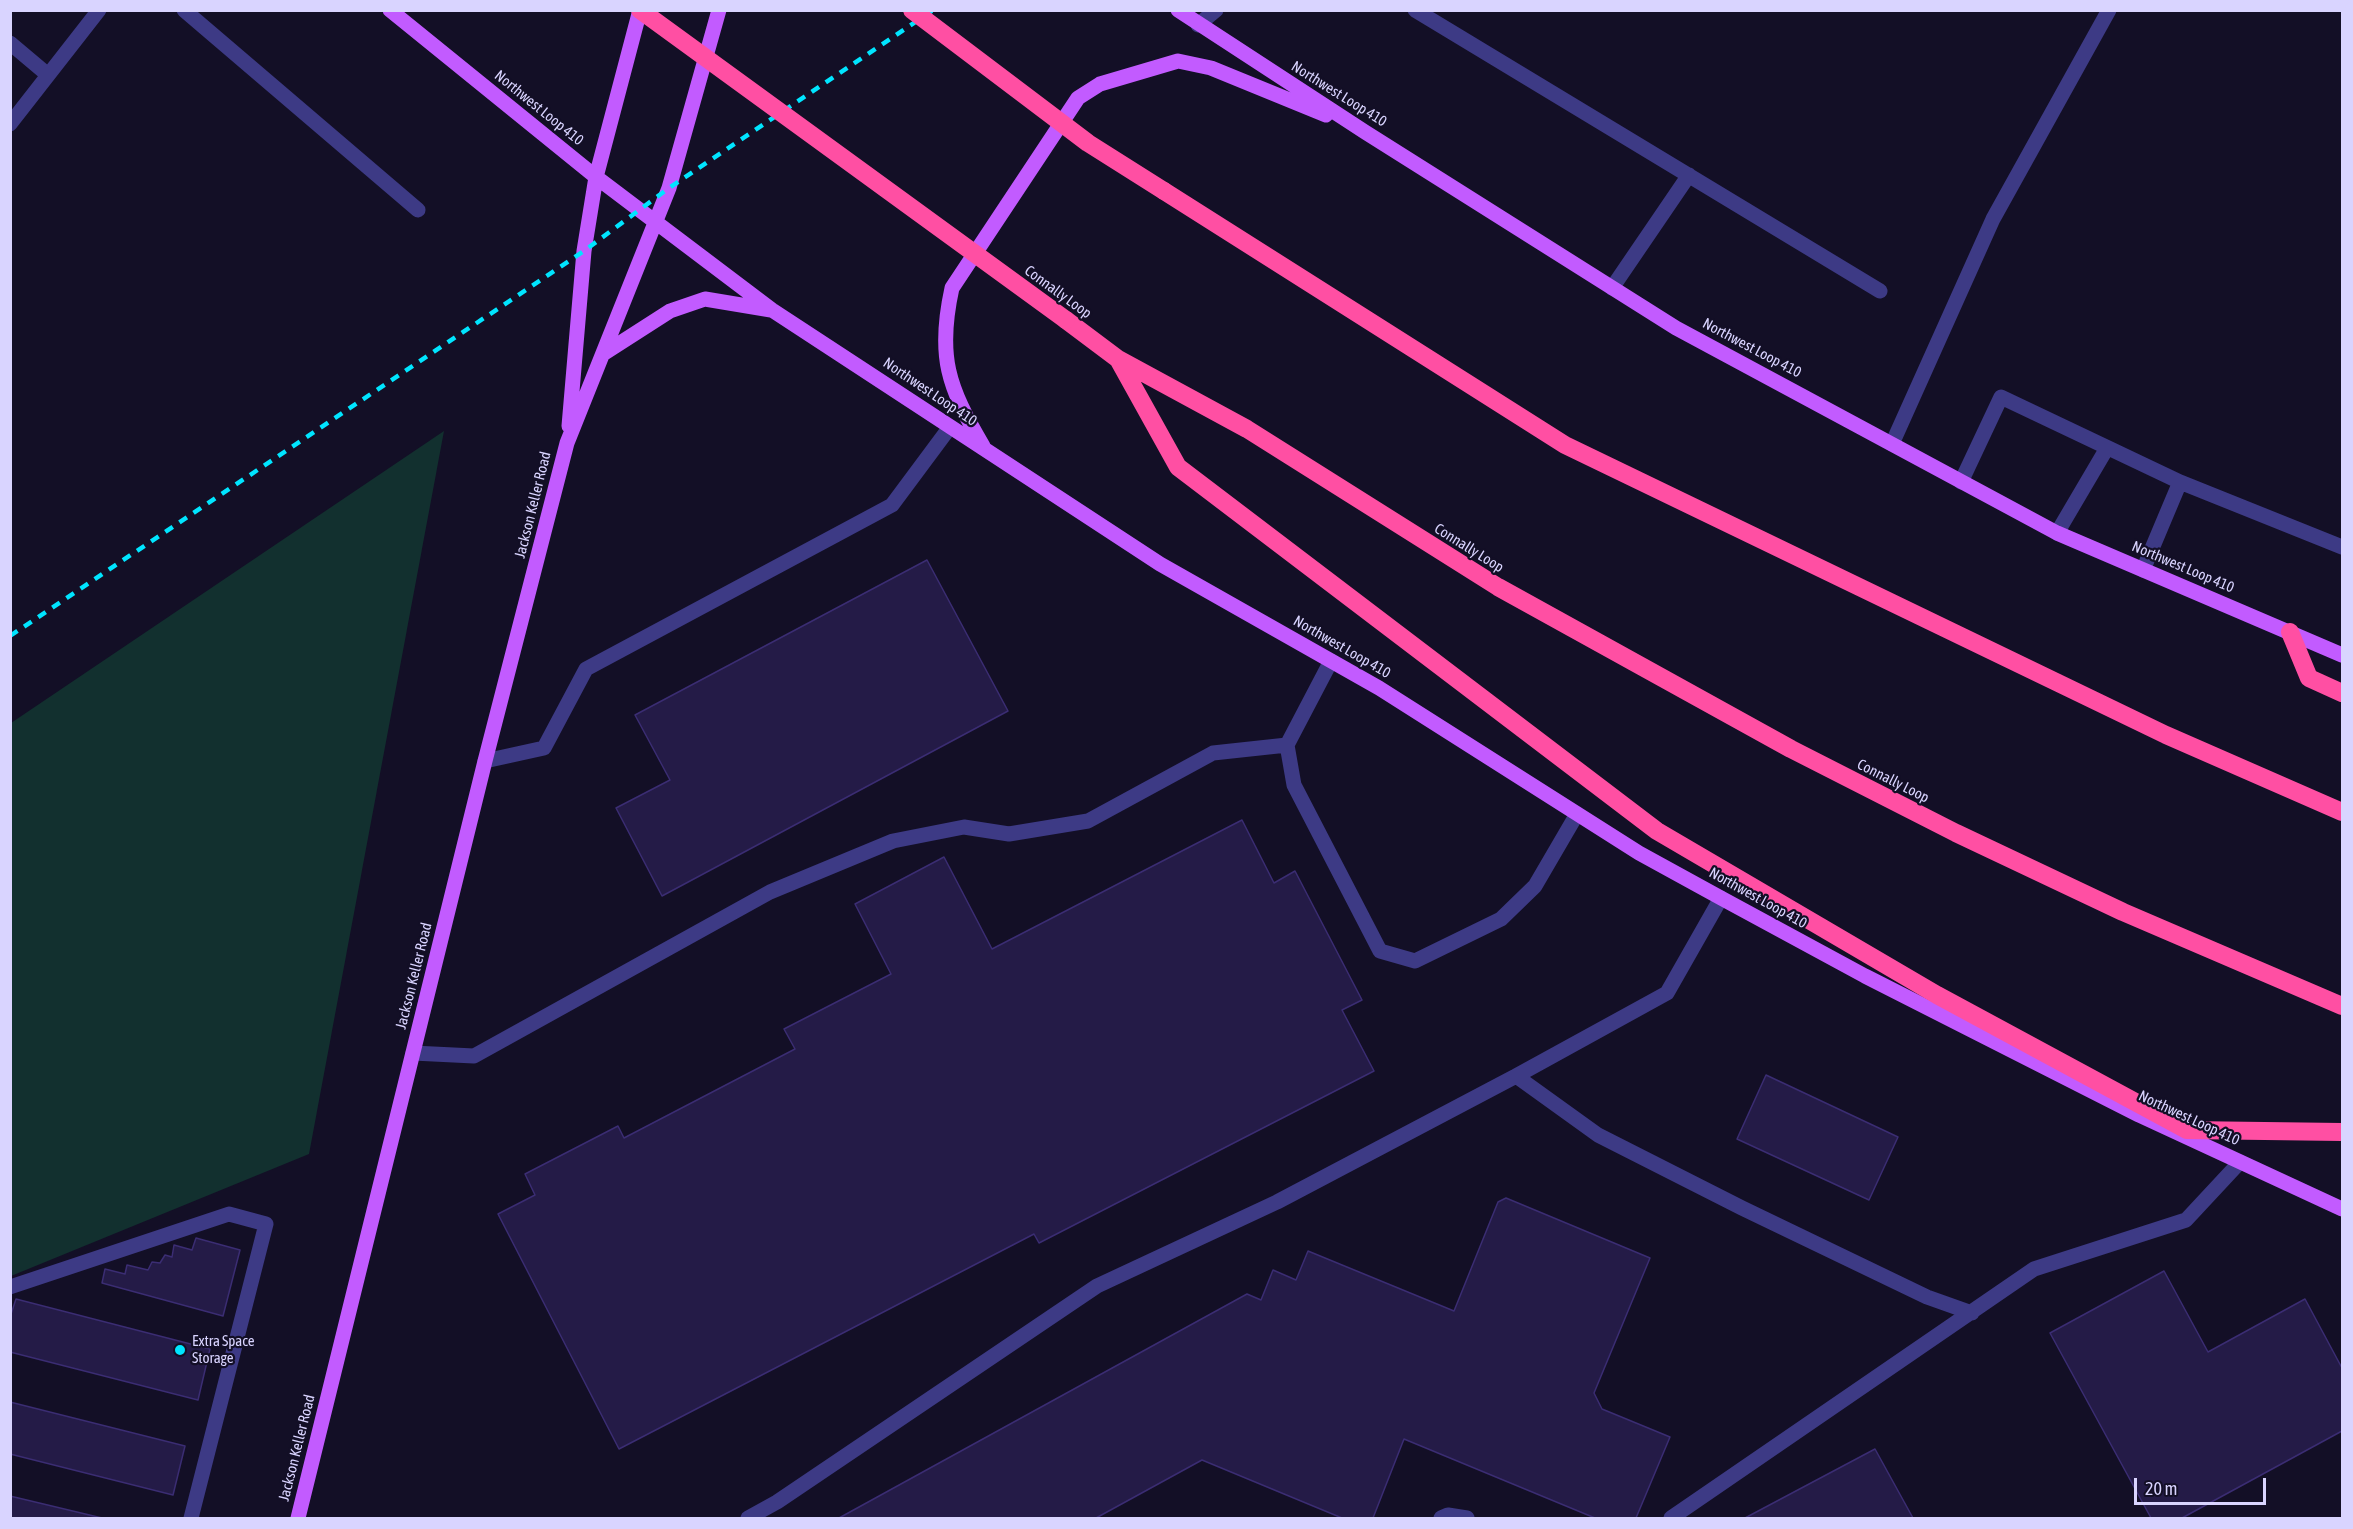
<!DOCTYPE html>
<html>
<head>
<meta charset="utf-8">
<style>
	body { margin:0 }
	#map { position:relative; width:2353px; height:1529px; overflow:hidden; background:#130f26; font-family:"Asap Condensed",sans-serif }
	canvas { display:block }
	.frame { position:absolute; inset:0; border:12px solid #d9d4ff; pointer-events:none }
	.scale { position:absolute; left:2134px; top:1478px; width:132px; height:27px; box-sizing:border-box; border:3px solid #d9d4ff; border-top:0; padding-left:8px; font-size:18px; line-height:21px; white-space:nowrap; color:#d9d4ff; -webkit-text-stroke:4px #130f26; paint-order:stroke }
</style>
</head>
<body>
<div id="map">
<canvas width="2353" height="1529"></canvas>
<div class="frame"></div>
<div class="scale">20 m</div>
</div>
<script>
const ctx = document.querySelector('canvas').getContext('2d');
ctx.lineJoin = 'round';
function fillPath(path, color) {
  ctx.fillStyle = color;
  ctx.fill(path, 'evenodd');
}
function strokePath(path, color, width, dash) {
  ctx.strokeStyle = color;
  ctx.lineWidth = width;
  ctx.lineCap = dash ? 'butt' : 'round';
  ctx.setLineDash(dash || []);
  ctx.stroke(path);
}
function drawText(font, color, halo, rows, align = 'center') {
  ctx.font = font + ' "Asap Condensed",sans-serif';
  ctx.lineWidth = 4.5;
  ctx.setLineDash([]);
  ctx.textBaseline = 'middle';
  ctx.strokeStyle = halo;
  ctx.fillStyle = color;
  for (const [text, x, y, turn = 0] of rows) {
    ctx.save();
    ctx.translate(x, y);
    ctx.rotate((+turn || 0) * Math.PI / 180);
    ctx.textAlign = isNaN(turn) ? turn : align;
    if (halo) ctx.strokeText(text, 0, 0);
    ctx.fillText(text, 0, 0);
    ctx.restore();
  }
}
const green = new Path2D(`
	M 444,431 L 309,1154 L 11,1276 L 11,723 Z`);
const building = new Path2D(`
	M 927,560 L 1008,711 L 662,896 L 616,808 L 670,780 L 635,715 Z
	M 1242,820 L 1274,883 L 1295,871 L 1362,1000 L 1342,1010 L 1374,1071 L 1039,1243 L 1034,1234 L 619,1449 L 498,1214 L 535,1195 L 525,1174 L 618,1126 L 624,1138 L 795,1049 L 784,1029 L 891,974 L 855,904 L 944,857 L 992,949 Z
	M 1766,1075 L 1898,1137 L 1869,1200 L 1737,1139 Z
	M 1506,1198 L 1650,1258 L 1594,1393 L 1602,1409 L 1670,1437 L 1636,1518 L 1595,1518 L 1404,1439 L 1373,1518 L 1342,1518 L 1202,1460 L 1096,1518 L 839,1518 L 1247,1294 L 1261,1300 L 1273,1270 L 1296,1280 L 1308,1251 L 1454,1311 L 1498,1202 Z
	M 196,1238 L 240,1250 L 223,1316 L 102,1283 L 105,1269 L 125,1274 L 127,1265 L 148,1270 L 152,1262 L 160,1263 L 165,1255 L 172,1257 L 174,1245 L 192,1250 Z
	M 2164,1271 L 2208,1352 L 2305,1299 L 2342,1368 L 2342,1431 L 2182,1518 L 2151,1518 L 2050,1333 Z
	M 16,1299 L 210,1349 L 198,1400 L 10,1352 L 10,1317 Z
	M 10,1402 L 185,1446 L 173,1495 L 10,1454 Z
	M 1875,1449 L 1913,1518 L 1745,1518 Z
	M 10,1496 L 102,1518 L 10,1518 Z`);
const minor = new Path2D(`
	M 184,10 L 418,210
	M 1415,10 L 1880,291
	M 1198,25 L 1216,10
	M 10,43 L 48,75
	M 10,124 L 99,10
	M 1612,288 L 1689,175
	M 1892,444 L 1993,219 L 2109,10
	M 1961,482 L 2001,397 L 2180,482 L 2342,547
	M 2057,533 L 2107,448
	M 2143,570 L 2180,482
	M 1331,661 L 1287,745 L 1294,785 L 1380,951 L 1415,961 L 1501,919 L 1535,886 L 1577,814
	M 485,761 L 544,748 L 586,669 L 892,505 L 950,427
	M 413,1053 L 474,1056 L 770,892 L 893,841 L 964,827 L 1009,834 L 1088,821 L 1213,753 L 1287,745
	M 1516,1076 L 1598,1135 L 1742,1208 L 1927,1297 L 1972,1313
	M 10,1287 L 229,1214 L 266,1224 L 191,1518
	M 748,1518 L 777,1502 L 1097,1286 L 1277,1202 L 1516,1076 L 1667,993 L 1721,898
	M 1441,1518 L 1448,1515 L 1467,1518
	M 1671,1518 L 2034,1269 L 2186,1220 L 2240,1162`);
const major = new Path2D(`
	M 390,10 L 596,177 L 772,310 L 1160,564 L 1379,688 L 1639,853 L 1721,898 L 1865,976 L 2139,1115 L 2342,1209
	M 1178,10 L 1365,132 L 1676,328 L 2057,533 L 2342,655
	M 603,354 L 670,311 L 705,299 L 771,310
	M 569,426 L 584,251 L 596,177 L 640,10
	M 983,446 C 948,387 937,356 952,288 L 1078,98 L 1100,84 L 1178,61 L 1211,68 L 1326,115
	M 298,1518 L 485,761 L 567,443 L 669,188 L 719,10`);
const highway = new Path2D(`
	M 1164,191 L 1565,445 L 2166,735 L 2342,812
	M 1066,320 L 1118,359 L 1247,429 L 1498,587 L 1791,749 L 1956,833 L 2123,912 L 2342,1006
	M 1118,359 L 1178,467 L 1657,831 L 1937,995 L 2187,1130 L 2342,1132
	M 2290,632 L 2309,678 L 2342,693`);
const rail = new Path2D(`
	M 10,636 L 584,251 L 669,188 L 933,10`);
const highwayBridge = new Path2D(`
	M 640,10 L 1066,320
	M 912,10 L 1088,143 L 1164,191`);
const markers = [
	[180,1350,6,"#00e5ff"]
];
const streetNames = [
	["Northwest Loop 410",1339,94,32],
	["Northwest Loop 410",539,108,39],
	["Connally Loop",1058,292,36],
	["Northwest Loop 410",1752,348,28],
	["Northwest Loop 410",930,392,34],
	["Jackson Keller Road",533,505,-76],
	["Connally Loop",1469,548,32],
	["Northwest Loop 410",2183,567,23],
	["Northwest Loop 410",1342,647,30],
	["Connally Loop",1893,781,27],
	["Northwest Loop 410",1758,898,29],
	["Jackson Keller Road",414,976,-76],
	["Northwest Loop 410",2189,1118,25],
	["Jackson Keller Road",297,1448,-76]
];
const poiNames = [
	["Extra Space",192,1341],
	["Storage",192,1358]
];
fillPath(green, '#12302f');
fillPath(building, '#241b47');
strokePath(building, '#3b2d73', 1.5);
strokePath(minor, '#3d3a85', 15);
strokePath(major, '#c25bff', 15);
strokePath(highway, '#ff4fa3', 18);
strokePath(rail, '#00e5ff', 4.5, [9, 8]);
strokePath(highwayBridge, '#ff4fa3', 18);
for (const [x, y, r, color] of markers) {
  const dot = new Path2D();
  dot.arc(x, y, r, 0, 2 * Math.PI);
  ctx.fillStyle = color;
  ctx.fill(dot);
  strokePath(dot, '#130f26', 2);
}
drawText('15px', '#d9d4ff', '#130f26', streetNames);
drawText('15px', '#d9d4ff', '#130f26', poiNames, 'left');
</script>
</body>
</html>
